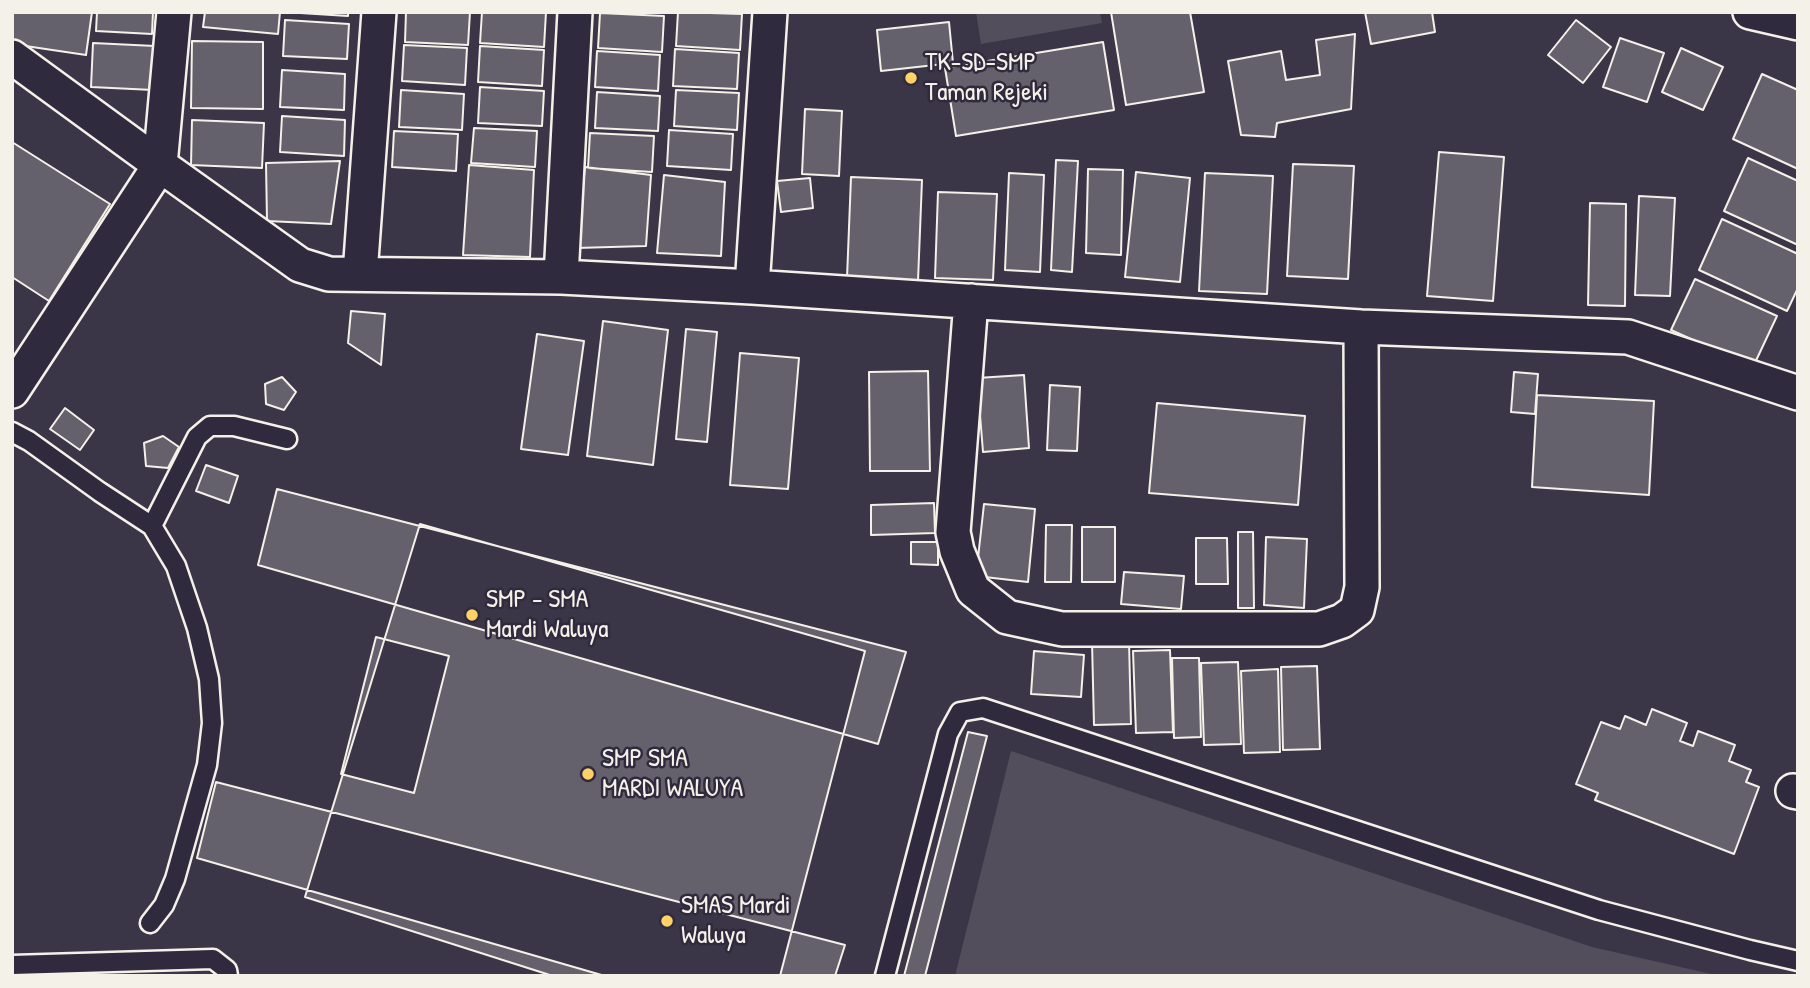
<!DOCTYPE html>
<html>
<head>
<meta charset="utf-8">
<style>
	body { margin:0 }
	#map { position:relative; width:1810px; height:988px; overflow:hidden; background:#3b3647; font-family:"Patrick Hand",sans-serif }
	canvas { display:block }
	.frame { position:absolute; inset:0; border:14px solid #f4f1e8; pointer-events:none }
</style>
</head>
<body>
<div id="map">
<canvas width="1810" height="988"></canvas>
<div class="frame"></div>
</div>
<script>
const ctx = document.querySelector('canvas').getContext('2d');
ctx.lineJoin = 'round';
function fillPath(path, color) {
  ctx.fillStyle = color;
  ctx.fill(path, 'evenodd');
}
function strokePath(path, color, width, dash) {
  ctx.strokeStyle = color;
  ctx.lineWidth = width;
  ctx.lineCap = dash ? 'butt' : 'round';
  ctx.setLineDash(dash || []);
  ctx.stroke(path);
}
function drawText(font, color, halo, rows, align = 'center') {
  ctx.font = font + ' "Patrick Hand",sans-serif';
  ctx.lineWidth = 5;
  ctx.setLineDash([]);
  ctx.textBaseline = 'middle';
  ctx.strokeStyle = halo;
  ctx.fillStyle = color;
  for (const [text, x, y, turn = 0] of rows) {
    ctx.save();
    ctx.translate(x, y);
    ctx.rotate((+turn || 0) * Math.PI / 180);
    ctx.textAlign = isNaN(turn) ? turn : align;
    if (halo) ctx.strokeText(text, 0, 0);
    ctx.fillText(text, 0, 0);
    ctx.restore();
  }
}
const green = new Path2D(`
	M 976,12 L 1100,12 L 1102,23 L 981,44 Z
	M 1011,751 L 1592,947 L 1720,976 L 955,976 Z`);
const building = new Path2D(`
	M 12,12 L 92,12 L 86,55 L 12,44 Z
	M 97,12 L 153,12 L 152,34 L 96,31 Z
	M 205,12 L 280,12 L 278,34 L 203,27 Z
	M 284,12 L 348,12 L 348,16 Z
	M 406,12 L 470,12 L 468,45 L 405,42 Z
	M 482,12 L 546,12 L 544,47 L 480,43 Z
	M 678,12 L 742,14 L 740,50 L 676,46 Z
	M 1111,12 L 1190,12 L 1204,92 L 1126,105 Z
	M 1365,12 L 1432,12 L 1435,32 L 1371,44 Z
	M 600,13 L 664,16 L 662,52 L 598,48 Z
	M 285,20 L 349,24 L 347,59 L 283,56 Z
	M 1576,20 L 1611,47 L 1583,83 L 1548,55 Z
	M 949,22 L 953,63 L 881,71 L 877,30 Z
	M 1355,34 L 1351,109 L 1277,123 L 1275,137 L 1241,135 L 1228,61 L 1281,51 L 1286,80 L 1320,75 L 1316,40 Z
	M 1620,38 L 1664,53 L 1647,102 L 1603,87 Z
	M 192,41 L 263,42 L 263,109 L 191,108 Z
	M 1103,42 L 1114,110 L 956,136 L 945,68 Z
	M 93,43 L 155,46 L 153,90 L 91,87 Z
	M 404,45 L 467,48 L 465,85 L 402,81 Z
	M 480,46 L 544,50 L 542,86 L 478,82 Z
	M 1681,48 L 1723,67 L 1703,110 L 1662,92 Z
	M 675,49 L 739,53 L 737,89 L 673,86 Z
	M 597,51 L 660,55 L 658,91 L 595,87 Z
	M 282,70 L 345,74 L 344,110 L 280,107 Z
	M 1762,74 L 1798,90 L 1798,169 L 1733,139 Z
	M 480,87 L 544,91 L 542,126 L 478,123 Z
	M 401,90 L 464,94 L 462,130 L 399,127 Z
	M 676,90 L 739,93 L 737,130 L 674,126 Z
	M 597,92 L 660,96 L 658,131 L 595,128 Z
	M 805,109 L 842,111 L 839,176 L 802,174 Z
	M 282,116 L 345,120 L 344,156 L 280,152 Z
	M 192,120 L 264,123 L 262,168 L 191,165 Z
	M 474,128 L 537,131 L 535,167 L 471,163 Z
	M 669,130 L 733,134 L 731,170 L 667,166 Z
	M 394,131 L 458,134 L 456,171 L 392,167 Z
	M 590,133 L 654,136 L 652,172 L 588,168 Z
	M 12,142 L 110,204 L 49,301 L 12,277 Z
	M 1439,152 L 1504,157 L 1493,301 L 1427,296 Z
	M 1748,158 L 1798,181 L 1798,245 L 1724,211 Z
	M 1056,160 L 1078,161 L 1072,272 L 1051,270 Z
	M 340,161 L 331,224 L 267,221 L 266,163 Z
	M 1293,164 L 1354,166 L 1348,279 L 1287,276 Z
	M 469,165 L 534,170 L 530,257 L 463,255 Z
	M 585,167 L 651,175 L 646,246 L 576,248 Z
	M 1088,169 L 1123,170 L 1121,255 L 1086,253 Z
	M 1136,172 L 1190,178 L 1180,282 L 1125,277 Z
	M 1009,173 L 1044,175 L 1040,272 L 1005,270 Z
	M 1205,173 L 1273,176 L 1267,294 L 1199,291 Z
	M 664,175 L 725,182 L 721,256 L 657,253 Z
	M 851,177 L 922,180 L 918,281 L 847,278 Z
	M 810,178 L 813,208 L 781,212 L 777,181 Z
	M 938,192 L 997,194 L 993,280 L 935,278 Z
	M 1639,196 L 1675,198 L 1670,296 L 1635,295 Z
	M 1590,203 L 1626,204 L 1625,306 L 1588,305 Z
	M 1722,219 L 1798,254 L 1798,288 L 1787,311 L 1699,270 Z
	M 1695,279 L 1777,316 L 1753,367 L 1671,330 Z
	M 351,311 L 385,314 L 381,365 L 348,343 Z
	M 603,321 L 668,330 L 653,465 L 587,456 Z
	M 686,329 L 717,332 L 707,442 L 676,439 Z
	M 537,334 L 584,341 L 568,455 L 521,449 Z
	M 740,353 L 799,358 L 788,489 L 730,485 Z
	M 928,371 L 930,471 L 870,471 L 869,372 Z
	M 1514,372 L 1538,374 L 1535,414 L 1511,412 Z
	M 1024,375 L 1029,448 L 983,452 L 977,378 Z
	M 282,377 L 296,392 L 284,410 L 266,404 L 265,384 Z
	M 1050,385 L 1080,387 L 1077,451 L 1047,450 Z
	M 1537,395 L 1654,401 L 1649,495 L 1532,487 Z
	M 1157,403 L 1305,416 L 1298,505 L 1149,493 Z
	M 65,408 L 94,430 L 80,450 L 50,429 Z
	M 163,436 L 179,447 L 168,468 L 146,466 L 144,443 Z
	M 206,465 L 238,476 L 229,503 L 196,491 Z
	M 277,489 L 906,652 L 878,744 L 258,565 Z
	M 934,503 L 935,533 L 871,535 L 871,505 Z
	M 984,504 L 1035,509 L 1028,582 L 976,576 Z
	M 420,524 L 865,651 L 780,976 L 553,976 L 305,897 Z
	M 1046,525 L 1072,525 L 1071,582 L 1045,582 Z
	M 1082,527 L 1115,527 L 1115,582 L 1082,582 Z
	M 1238,532 L 1253,532 L 1254,608 L 1238,608 Z
	M 1266,537 L 1307,539 L 1304,608 L 1264,605 Z
	M 1196,538 L 1227,538 L 1228,584 L 1196,584 Z
	M 911,542 L 938,542 L 938,565 L 911,564 Z
	M 1124,572 L 1184,576 L 1181,609 L 1121,604 Z
	M 376,637 L 449,656 L 414,793 L 341,774 Z
	M 1129,641 L 1131,724 L 1094,725 L 1092,642 Z
	M 1170,650 L 1173,732 L 1136,733 L 1133,651 Z
	M 1034,651 L 1084,655 L 1081,697 L 1031,694 Z
	M 1172,658 L 1199,658 L 1201,737 L 1174,738 Z
	M 1238,662 L 1241,744 L 1204,745 L 1201,663 Z
	M 1317,666 L 1320,749 L 1283,750 L 1281,667 Z
	M 1278,669 L 1280,752 L 1244,753 L 1241,671 Z
	M 1652,709 L 1687,723 L 1680,741 L 1693,746 L 1698,731 L 1735,745 L 1729,761 L 1751,770 L 1746,782 L 1759,787 L 1734,854 L 1595,800 L 1598,793 L 1576,784 L 1601,722 L 1620,729 L 1625,716 L 1646,725 Z
	M 968,732 L 987,736 L 925,976 L 904,976 Z
	M 216,782 L 845,945 L 835,976 L 605,976 L 197,858 Z`);
const service = new Path2D(`
	M 12,432 L 29,441 L 100,492 L 152,526 L 176,566 L 197,628 L 209,679 L 212,723 L 207,765 L 175,879 L 164,905 L 150,923
	M 152,526 L 197,437 L 210,426 L 234,426 L 287,439
	M 12,965 L 213,959 L 227,970 L 228,976
	M 885,976 L 948,734 L 960,712 L 983,708 L 1599,910 L 1750,950 L 1798,961`);
const minor = new Path2D(`
	M 1750,12 L 1798,23
	M 12,57 L 160,165 L 300,265 L 329,274 L 561,277 L 752,287 L 1361,327 L 1628,337 L 1798,393
	M 360,274 L 379,12
	M 561,277 L 575,12
	M 752,287 L 770,12
	M 971,301 L 953,532 L 957,551 L 973,590 L 1007,617 L 1062,629 L 1319,629 L 1342,621 L 1357,610 L 1362,587 L 1361,327
	M 12,391 L 160,165 L 174,12
	M 1793,791 L 1798,792`);
const markers = [
	[911,78,7,"#ffd166"],
	[472,615,7,"#ffd166"],
	[588,774,7,"#ffd166"],
	[667,921,7,"#ffd166"]
];
const poiNames = [
	["TK-SD-SMP",925,63],
	["Taman Rejeki",925,93],
	["SMP - SMA",486,600],
	["Mardi Waluya",486,630],
	["SMP SMA",602,759],
	["MARDI WALUYA",602,789],
	["SMAS Mardi",681,906],
	["Waluya",681,936]
];
fillPath(green, '#534e5c');
fillPath(building, '#65616c');
strokePath(building, '#f4f1e8', 2);
strokePath(service, '#f4f1e8', 23);
strokePath(minor, '#f4f1e8', 38);
strokePath(service, '#2f2a3d', 18);
strokePath(minor, '#2f2a3d', 33);
for (const [x, y, r, color] of markers) {
  const dot = new Path2D();
  dot.arc(x, y, r, 0, 2 * Math.PI);
  ctx.fillStyle = color;
  ctx.fill(dot);
  strokePath(dot, '#2f2a3d', 2.5);
}
drawText('26px', '#f4f1e8', '#2f2a3d', poiNames, 'left');
</script>
</body>
</html>
